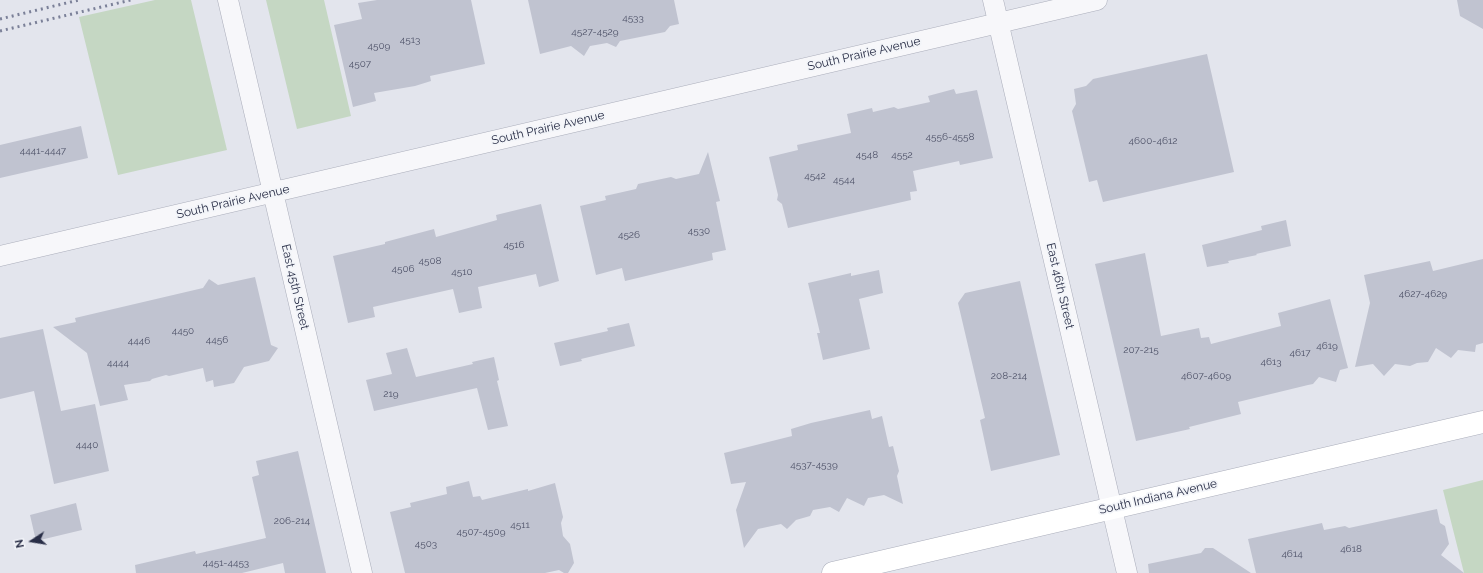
<!DOCTYPE html>
<html>
<head>
<meta charset="utf-8">
<style>
	body { margin:0 }
	#map { position:relative; width:1483px; height:573px; overflow:hidden; background:#e3e5ed; font-family:Raleway,sans-serif }
	canvas { display:block }
	.north { position:absolute; left:12px; top:521px; width:40px; height:40px; -webkit-text-stroke:3px #f3f5f9; paint-order:stroke; rotate:258deg; font-size:11px; font-weight:700; line-height:16px; text-align:center; color:#292e47 }
	.north::after { content:''; display:block; margin:auto; width:14px; height:18px; background:#292e47; clip-path:polygon(50% 0,100% 100%,50% 72%,0 100%) }
</style>
</head>
<body>
<div id="map">
<canvas width="1483" height="573"></canvas>
<div class="north">N</div>
</div>
<script>
const ctx = document.querySelector('canvas').getContext('2d');
ctx.lineJoin = 'round';
function fillPath(path, color) {
  ctx.fillStyle = color;
  ctx.fill(path, 'evenodd');
}
function strokePath(path, color, width, dash) {
  ctx.strokeStyle = color;
  ctx.lineWidth = width;
  ctx.lineCap = dash ? 'butt' : 'round';
  ctx.setLineDash(dash || []);
  ctx.stroke(path);
}
function drawText(font, color, halo, rows, align = 'center') {
  ctx.font = font + ' Raleway,sans-serif';
  ctx.lineWidth = 3.5;
  ctx.setLineDash([]);
  ctx.textBaseline = 'middle';
  ctx.strokeStyle = halo;
  ctx.fillStyle = color;
  for (const [text, x, y, turn = 0] of rows) {
    ctx.save();
    ctx.translate(x, y);
    ctx.rotate((+turn || 0) * Math.PI / 180);
    ctx.textAlign = isNaN(turn) ? turn : align;
    if (halo) ctx.strokeText(text, 0, 0);
    ctx.fillText(text, 0, 0);
    ctx.restore();
  }
}
const green = new Path2D(`
	M 155,0 L 191,0 L 227,150 L 118,175 L 79,17 Z
	M 266,0 L 324,0 L 351,116 L 297,129 Z
	M 1483,480 L 1483,573 L 1464,573 L 1443,490 Z`);
const building = new Path2D(`
	M 377,0 L 471,0 L 485,64 L 430,76 L 431,81 L 415,86 L 374,93 L 376,101 L 353,107 L 334,25 L 362,19 L 358,3 Z
	M 528,0 L 674,0 L 679,24 L 670,26 L 665,32 L 620,41 L 616,47 L 607,43 L 590,46 L 584,56 L 571,46 L 540,54 Z
	M 1457,0 L 1483,0 L 1483,29 L 1460,16 Z
	M 1207,54 L 1234,172 L 1103,202 L 1097,180 L 1089,182 L 1072,111 L 1076,104 L 1074,89 L 1086,86 L 1093,79 Z
	M 954,89 L 956,94 L 977,90 L 993,158 L 960,165 L 959,161 L 913,171 L 917,191 L 910,192 L 911,200 L 788,228 L 782,204 L 777,200 L 778,195 L 769,157 L 798,150 L 797,145 L 851,133 L 847,114 L 872,108 L 873,112 L 894,107 L 898,109 L 930,102 L 928,96 Z
	M 81,126 L 88,158 L 0,178 L 0,145 Z
	M 708,152 L 720,201 L 716,202 L 726,250 L 712,253 L 713,260 L 625,281 L 622,268 L 596,275 L 580,206 L 606,200 L 605,196 L 636,189 L 638,184 L 671,177 L 676,179 L 699,174 Z
	M 541,204 L 559,281 L 539,287 L 536,274 L 478,287 L 482,308 L 459,313 L 453,289 L 373,307 L 375,317 L 348,323 L 333,256 L 385,244 L 385,242 L 434,229 L 436,237 L 497,220 L 496,215 Z
	M 1286,220 L 1291,246 L 1256,254 L 1257,255 L 1228,261 L 1229,263 L 1207,267 L 1202,245 L 1262,230 L 1261,226 Z
	M 1145,253 L 1161,336 L 1199,328 L 1201,338 L 1209,337 L 1211,344 L 1281,326 L 1278,313 L 1330,299 L 1348,368 L 1340,370 L 1336,382 L 1319,377 L 1313,384 L 1308,385 L 1238,402 L 1241,414 L 1189,427 L 1190,429 L 1136,441 L 1095,264 Z
	M 1483,259 L 1483,343 L 1476,345 L 1475,352 L 1458,350 L 1451,358 L 1436,348 L 1428,362 L 1417,363 L 1410,366 L 1395,364 L 1384,376 L 1373,364 L 1355,367 L 1370,303 L 1364,275 L 1430,261 L 1433,271 Z
	M 879,270 L 883,293 L 859,299 L 870,349 L 823,360 L 817,333 L 820,333 L 808,283 L 851,273 L 851,276 Z
	M 255,277 L 271,345 L 278,348 L 269,361 L 244,367 L 234,383 L 214,387 L 213,380 L 206,382 L 203,368 L 169,376 L 166,375 L 152,379 L 150,381 L 124,385 L 128,400 L 100,406 L 87,353 L 53,327 L 76,322 L 75,318 L 203,288 L 209,279 L 218,285 Z
	M 1020,281 L 1060,455 L 991,471 L 980,420 L 985,418 L 958,303 L 965,293 Z
	M 629,323 L 635,346 L 581,359 L 582,361 L 560,366 L 554,343 L 608,331 L 607,328 Z
	M 43,329 L 61,411 L 95,404 L 109,471 L 54,484 L 34,391 L 0,399 L 0,338 Z
	M 407,348 L 416,377 L 473,364 L 472,362 L 494,357 L 499,380 L 497,381 L 508,426 L 488,430 L 477,388 L 374,411 L 366,380 L 392,374 L 386,353 Z
	M 870,410 L 872,419 L 882,416 L 889,447 L 893,446 L 899,471 L 897,476 L 903,504 L 884,495 L 868,498 L 864,506 L 847,498 L 839,512 L 830,507 L 813,510 L 810,516 L 796,520 L 787,529 L 781,524 L 758,529 L 744,548 L 736,510 L 746,482 L 731,484 L 724,453 L 792,436 L 791,429 L 811,423 Z
	M 298,451 L 326,573 L 285,573 L 283,563 L 242,573 L 136,573 L 135,565 L 195,551 L 196,554 L 266,538 L 252,477 L 259,475 L 256,461 Z
	M 469,481 L 473,497 L 480,496 L 482,500 L 528,489 L 528,491 L 555,483 L 563,517 L 561,523 L 563,536 L 570,544 L 574,563 L 568,573 L 564,573 L 559,570 L 545,573 L 405,573 L 390,512 L 411,507 L 410,503 L 447,494 L 446,487 Z
	M 76,503 L 82,530 L 36,541 L 30,515 Z
	M 1437,509 L 1440,523 L 1445,526 L 1449,544 L 1441,555 L 1464,573 L 1256,573 L 1248,539 L 1322,523 L 1324,530 L 1345,526 L 1349,528 Z
	M 1205,548 L 1213,548 L 1251,573 L 1149,573 L 1148,564 L 1201,553 Z`);
const street = new Path2D(`
	M 228,0 L 362,573
	M 993,0 L 1127,573
	M 0,256 L 1097,0`);
const secondary = new Path2D(`
	M 833,573 L 1483,422`);
const rail = new Path2D(`
	M 0,19 L 79,0
	M 0,31 L 131,0`);
const numberNames = [
	["4533",633,18],
	["4527-4529",595,32],
	["4513",410,40],
	["4509",379,46],
	["4507",360,64],
	["4556-4558",950,137],
	["4600-4612",1153,141],
	["4441-4447",43,151],
	["4548",867,155],
	["4552",902,155],
	["4542",815,176],
	["4544",844,180],
	["4530",699,231],
	["4526",629,235],
	["4516",514,245],
	["4508",430,261],
	["4506",403,269],
	["4510",462,272],
	["4627-4629",1423,294],
	["4450",183,331],
	["4456",217,340],
	["4446",139,341],
	["4619",1327,346],
	["207-215",1141,350],
	["4617",1300,353],
	["4613",1271,362],
	["4444",118,363],
	["208-214",1009,376],
	["4607-4609",1206,376],
	["219",391,394],
	["4440",87,445],
	["4537-4539",814,465],
	["206-214",292,521],
	["4511",520,525],
	["4507-4509",481,532],
	["4503",426,544],
	["4618",1351,549],
	["4614",1292,554],
	["4451-4453",226,563]
];
const streetNames = [
	["South Prairie Avenue",864,54,-13],
	["South Prairie Avenue",548,128,-13],
	["South Prairie Avenue",233,202,-13],
	["East 46th Street",1060,286,77],
	["East 45th Street",295,287,77],
	["South Indiana Avenue",1158,497,-13]
];
fillPath(green, '#c5d7c3');
fillPath(building, '#c0c3d0');
strokePath(street, '#abaebb', 21);
strokePath(secondary, '#abaebb', 23);
strokePath(street, '#f7f7fa', 20);
strokePath(secondary, '#fff', 22);
strokePath(rail, '#7b8098', 3, [2, 4]);
drawText('10px', '#4f5369', null, numberNames);
drawText('12px', '#292e47', '#f3f5f9', streetNames);
</script>
</body>
</html>
